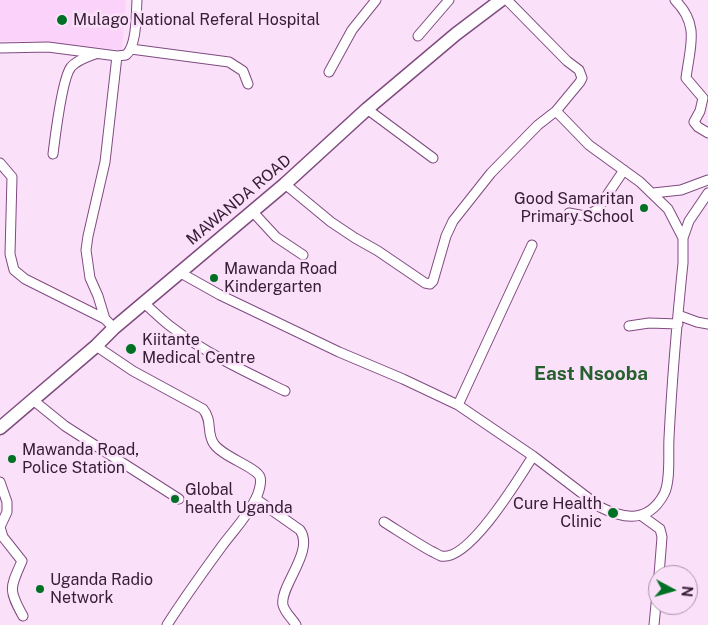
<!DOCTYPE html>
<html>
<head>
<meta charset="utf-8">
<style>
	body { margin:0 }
	#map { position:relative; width:708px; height:625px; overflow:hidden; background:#fae1f9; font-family:"Public Sans",sans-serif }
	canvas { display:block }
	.north { position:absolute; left:648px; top:565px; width:50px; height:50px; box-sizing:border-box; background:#fae1f9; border:1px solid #ac94ab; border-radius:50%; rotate:96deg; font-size:14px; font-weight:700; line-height:20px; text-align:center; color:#372037 }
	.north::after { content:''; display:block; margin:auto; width:18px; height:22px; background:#007124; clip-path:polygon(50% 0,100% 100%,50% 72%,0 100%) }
</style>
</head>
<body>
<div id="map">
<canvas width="708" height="625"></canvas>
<div class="north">N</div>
</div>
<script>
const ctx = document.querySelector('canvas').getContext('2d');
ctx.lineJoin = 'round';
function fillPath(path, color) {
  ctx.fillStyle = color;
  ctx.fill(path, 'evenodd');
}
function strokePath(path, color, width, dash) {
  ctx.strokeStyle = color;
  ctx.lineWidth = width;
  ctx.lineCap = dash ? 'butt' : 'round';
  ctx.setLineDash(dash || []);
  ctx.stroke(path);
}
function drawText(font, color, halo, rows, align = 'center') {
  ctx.font = font + ' "Public Sans",sans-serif';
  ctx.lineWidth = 5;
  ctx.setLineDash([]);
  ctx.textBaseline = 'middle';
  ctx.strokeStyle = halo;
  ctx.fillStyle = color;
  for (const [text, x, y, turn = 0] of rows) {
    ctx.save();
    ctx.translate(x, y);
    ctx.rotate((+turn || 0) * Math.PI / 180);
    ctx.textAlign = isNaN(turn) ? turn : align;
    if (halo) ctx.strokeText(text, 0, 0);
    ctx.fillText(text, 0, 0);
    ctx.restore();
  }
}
const built = new Path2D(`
	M 0,0 L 126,0 L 122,50 L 34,41 L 0,41 Z`);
const street = new Path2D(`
	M 675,0 C 700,25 690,46 686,78 L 703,98 L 700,111 L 694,122 L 698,127 L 708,133
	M 418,36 L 449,0
	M 0,48 L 48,47 L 117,56 L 126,55 C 137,45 136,15 137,0
	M 131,49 L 229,62 L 243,71 L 248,84
	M 329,72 L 352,30 L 376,0
	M 367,109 L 433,158
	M 53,154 C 55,138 62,78 71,67 C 77,60 87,57 95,54
	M 0,163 L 12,177 L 10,254 L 14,270 L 25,279 L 105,319
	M 285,184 L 331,222 L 355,238 L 378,251 L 425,283 L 430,284 L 433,281 L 446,236 L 453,221 L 491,173 L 538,125 L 556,111 L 580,82 L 582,78 L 579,70 L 567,61 L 507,0
	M 653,193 L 681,190 L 708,180
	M 252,211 L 276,237 L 303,255
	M 569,213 L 585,216 L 597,210 L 624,170
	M 683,238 L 689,221 L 708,193
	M 179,272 L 220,295 L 339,352 L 403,379 L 458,405 L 533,456 L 600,507 C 625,520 649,522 664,494 C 671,481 668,453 669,438 C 672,379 677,321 683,263 L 683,238 L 668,209 L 640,182 L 589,145 L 556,111
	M 144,303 C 153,311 161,319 170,326 C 205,353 246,372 285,391
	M 678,315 L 697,322 L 708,324
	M 629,326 L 649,323 L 678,324
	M 114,328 L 105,319 L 98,296 L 90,278 L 86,250 L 88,236 L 105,162 L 117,56
	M 96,346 L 133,371 L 203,409 C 213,421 206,433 214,444 C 223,457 256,467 260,477 C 262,483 258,495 255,500 C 247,517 233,531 222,546 C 203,572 184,598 167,625
	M 33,400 L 65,426 L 179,499
	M 458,405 L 532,245
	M 0,482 L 7,502 L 7,512 L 0,527 L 3,537 L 22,561 C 10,588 8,589 23,616
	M 256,499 L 300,530 C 315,551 279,587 283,605 C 285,613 292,618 296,625
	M 642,516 L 660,529 L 662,537 L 659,575
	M 384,522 C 400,532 415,542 431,551 C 434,552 438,555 441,556 C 469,562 519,478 533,456
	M 654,625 L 658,584`);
const secondary = new Path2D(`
	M 0,428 L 96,346 L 114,328 L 285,184 L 367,109 L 456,34 L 501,0`);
const markers = [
	[62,20,6,"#007124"],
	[644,208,5,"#007124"],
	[214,278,5,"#007124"],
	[131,349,6,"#007124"],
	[12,459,5,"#007124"],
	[175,499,5,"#007124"],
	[613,513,6,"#007124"],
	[40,589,5,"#007124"]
];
const poiNames = [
	["Mulago National Referal Hospital",73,20],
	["Good Samaritan",634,199,"right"],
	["Primary School",634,217,"right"],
	["Mawanda Road",224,269],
	["Kindergarten",224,287],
	["Kiitante",142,340],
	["Medical Centre",142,358],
	["Mawanda Road,",22,450],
	["Police Station",22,468],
	["Global",185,490],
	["health Uganda",185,508],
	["Cure Health",602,504,"right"],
	["Clinic",602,522,"right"],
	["Uganda Radio",50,580],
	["Network",50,598]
];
const streetNames = [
	["MAWANDA ROAD",239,200,-40]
];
const quarterNames = [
	["East Nsooba",591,374]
];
fillPath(built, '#fbd3fa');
strokePath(street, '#804a80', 11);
strokePath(secondary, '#804a80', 15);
strokePath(street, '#fff', 9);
strokePath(secondary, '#fff', 12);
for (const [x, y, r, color] of markers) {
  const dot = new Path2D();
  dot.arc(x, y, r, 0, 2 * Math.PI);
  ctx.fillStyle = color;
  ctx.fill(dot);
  strokePath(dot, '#fae1f9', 2);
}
drawText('16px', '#372037', '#fae1f9', poiNames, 'left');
drawText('16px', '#372037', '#fae1f9', streetNames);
drawText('bold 19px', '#25602e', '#fae1f9', quarterNames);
</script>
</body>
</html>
